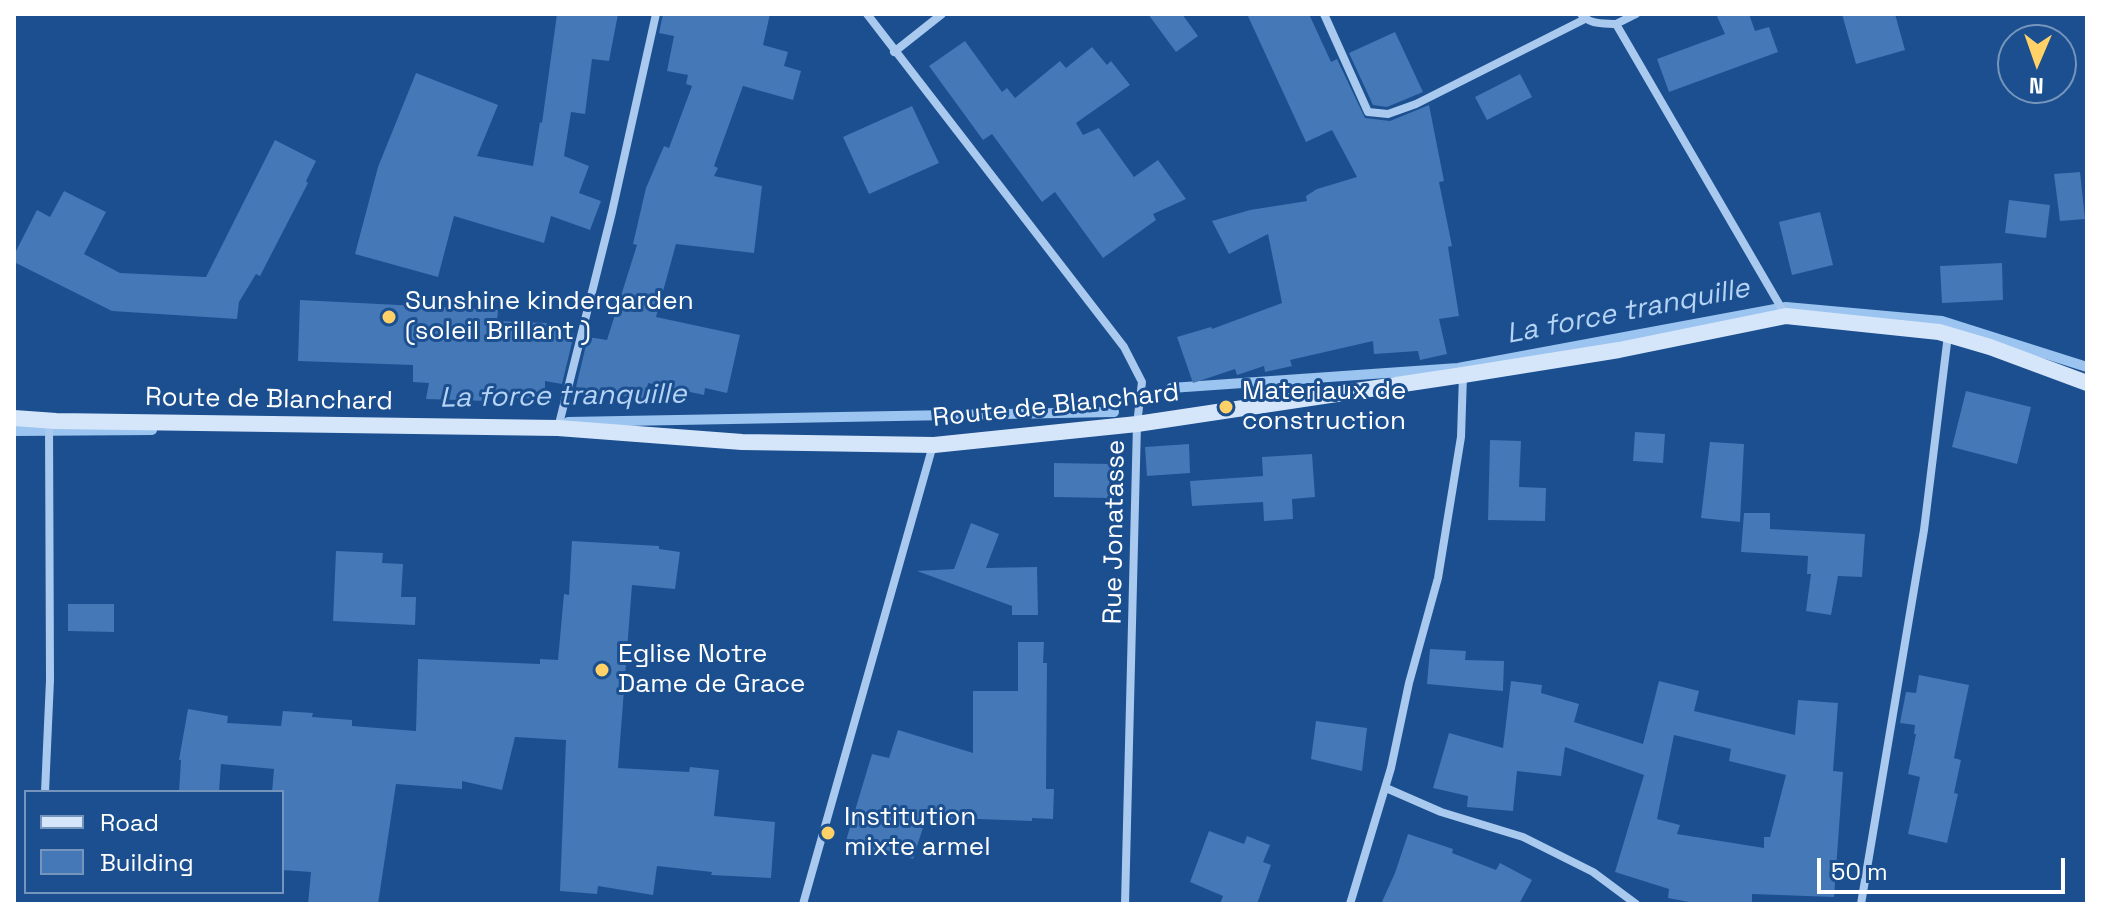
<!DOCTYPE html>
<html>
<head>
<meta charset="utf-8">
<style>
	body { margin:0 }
	#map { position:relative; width:2101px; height:918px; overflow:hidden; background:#1b4f8f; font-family:"Space Grotesk",sans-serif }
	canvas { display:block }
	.frame { position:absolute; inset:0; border:16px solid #fff; pointer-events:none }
	.legend { position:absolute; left:24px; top:790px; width:260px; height:104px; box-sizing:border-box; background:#1b4f8f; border:2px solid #7695bc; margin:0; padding:10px 14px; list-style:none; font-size:24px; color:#fff }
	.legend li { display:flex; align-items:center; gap:16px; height:40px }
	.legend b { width:40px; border:2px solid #7695bc }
	.north { position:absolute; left:1997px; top:24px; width:80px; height:80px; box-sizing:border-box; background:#1b4f8f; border:2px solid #7695bc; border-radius:50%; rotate:182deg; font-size:22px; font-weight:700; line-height:32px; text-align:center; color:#fff }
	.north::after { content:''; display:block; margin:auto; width:28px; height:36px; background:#ffd166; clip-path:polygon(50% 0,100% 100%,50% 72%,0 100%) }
	.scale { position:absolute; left:1817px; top:858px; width:248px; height:36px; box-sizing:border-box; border:4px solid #fff; border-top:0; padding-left:10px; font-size:24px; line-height:28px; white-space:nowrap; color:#fff; -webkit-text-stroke:6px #1b4f8f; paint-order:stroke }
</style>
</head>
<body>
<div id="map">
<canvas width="2101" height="918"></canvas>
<div class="frame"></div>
<ul class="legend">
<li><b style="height:10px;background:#d6e6fa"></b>Road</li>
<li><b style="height:22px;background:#4478b7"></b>Building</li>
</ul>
<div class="north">N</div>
<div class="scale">50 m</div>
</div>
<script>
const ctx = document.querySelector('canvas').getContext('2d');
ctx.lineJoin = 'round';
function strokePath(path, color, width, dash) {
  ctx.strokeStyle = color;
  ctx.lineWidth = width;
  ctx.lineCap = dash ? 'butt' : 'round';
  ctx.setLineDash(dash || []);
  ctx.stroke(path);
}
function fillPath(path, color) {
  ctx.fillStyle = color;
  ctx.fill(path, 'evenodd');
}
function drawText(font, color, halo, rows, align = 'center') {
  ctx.font = font + ' "Space Grotesk",sans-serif';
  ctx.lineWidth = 6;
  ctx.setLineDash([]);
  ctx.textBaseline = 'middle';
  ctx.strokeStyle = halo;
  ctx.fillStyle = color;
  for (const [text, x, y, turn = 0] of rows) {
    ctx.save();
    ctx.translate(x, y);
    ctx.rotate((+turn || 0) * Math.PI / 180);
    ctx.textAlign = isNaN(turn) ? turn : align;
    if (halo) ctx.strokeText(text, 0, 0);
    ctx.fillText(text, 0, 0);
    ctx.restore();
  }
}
const stream = new Path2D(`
	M 1171,388 L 1458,368 L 1786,307 L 1942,321 L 2087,367
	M 568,422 L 1114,412
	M 14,431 L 152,430`);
const building = new Path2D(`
	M 557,14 L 618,14 L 609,61 L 592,59 L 585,114 L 571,112 L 564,156 L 589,166 L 579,193 L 601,201 L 590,230 L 551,216 L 544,243 L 454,216 L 438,277 L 355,254 L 378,167 L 416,73 L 498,105 L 477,156 L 533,166 L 540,122 L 542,123 Z
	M 663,14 L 770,14 L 763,45 L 788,52 L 784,66 L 801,71 L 793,100 L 743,86 L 714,166 L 718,168 L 714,176 L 762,186 L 754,253 L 676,244 L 656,317 L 740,335 L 727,393 L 705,388 L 704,395 L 648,383 L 645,400 L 576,387 L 588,337 L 607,340 L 637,245 L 633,244 L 646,188 L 664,146 L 669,148 L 692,86 L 686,84 L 688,75 L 667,71 L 674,36 L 659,33 Z
	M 1148,14 L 1182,14 L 1198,36 L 1176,52 Z
	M 1247,14 L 1309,14 L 1331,62 L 1337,59 L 1365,118 L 1390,121 L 1429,105 L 1444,181 L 1439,182 L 1452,246 L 1448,247 L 1459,316 L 1439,319 L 1447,354 L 1420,360 L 1418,351 L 1374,354 L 1373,341 L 1290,360 L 1292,366 L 1265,372 L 1264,366 L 1237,375 L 1235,369 L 1193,383 L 1177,337 L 1211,327 L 1212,329 L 1282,303 L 1268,234 L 1229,254 L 1212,221 L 1250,210 L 1307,201 L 1306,196 L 1317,189 L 1357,177 L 1332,130 L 1306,142 Z
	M 1716,14 L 1749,14 L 1755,31 L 1769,27 L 1778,52 L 1669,92 L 1657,59 L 1725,34 Z
	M 1842,14 L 1895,14 L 1905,50 L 1856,64 Z
	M 1395,32 L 1423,92 L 1387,107 L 1373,105 L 1349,53 Z
	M 965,41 L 1002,92 L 1007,88 L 1015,98 L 1060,61 L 1066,68 L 1092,47 L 1107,65 L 1111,61 L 1130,85 L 1076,123 L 1083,135 L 1099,128 L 1134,177 L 1158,160 L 1186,199 L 1153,214 L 1156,220 L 1103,258 L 1055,192 L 1042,202 L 992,134 L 983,140 L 929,66 Z
	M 1520,74 L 1532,97 L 1487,120 L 1475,97 Z
	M 912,106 L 939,163 L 869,194 L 843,137 Z
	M 275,140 L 316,161 L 306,181 L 308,183 L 260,276 L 256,274 L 239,302 L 237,319 L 112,311 L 14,262 L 14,255 L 37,210 L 50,217 L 64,191 L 106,212 L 84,254 L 120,273 L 206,277 Z
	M 2080,172 L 2085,219 L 2060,221 L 2054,174 Z
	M 2009,200 L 2050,205 L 2046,238 L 2005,233 Z
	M 1820,212 L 1833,265 L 1792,275 L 1779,222 Z
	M 2002,263 L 2003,300 L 1942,303 L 1940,266 Z
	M 300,300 L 498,310 L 497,321 L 547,323 L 547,328 L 560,329 L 560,332 L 574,334 L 562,384 L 545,381 L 545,399 L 488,397 L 488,401 L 426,399 L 429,383 L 413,382 L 413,365 L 298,361 Z
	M 1966,391 L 2031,407 L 2017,464 L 1952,447 Z
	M 1635,432 L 1665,434 L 1663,463 L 1633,461 Z
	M 1490,440 L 1521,441 L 1519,487 L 1546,488 L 1545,521 L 1488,520 Z
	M 1710,442 L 1744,444 L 1740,522 L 1701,518 Z
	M 1189,444 L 1190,473 L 1147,476 L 1145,447 Z
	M 1312,454 L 1315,497 L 1292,499 L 1293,519 L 1264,521 L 1263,502 L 1192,506 L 1190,481 L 1263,476 L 1262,457 Z
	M 1054,463 L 1110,464 L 1109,498 L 1054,497 Z
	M 1744,513 L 1770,513 L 1770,529 L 1865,534 L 1862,577 L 1838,576 L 1831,615 L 1806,611 L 1811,574 L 1807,574 L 1808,556 L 1741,552 Z
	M 971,523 L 999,534 L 986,568 L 1037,567 L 1038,615 L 1012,615 L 1012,606 L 917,571 L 954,569 Z
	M 572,541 L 659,546 L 659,549 L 680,552 L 675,589 L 632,585 L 618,768 L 689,772 L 690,767 L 719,770 L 714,816 L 775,822 L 771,878 L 711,875 L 712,872 L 657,866 L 653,895 L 598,886 L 597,894 L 560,891 L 566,740 L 515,737 L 502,790 L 462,781 L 462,789 L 396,784 L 378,904 L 308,904 L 311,872 L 282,870 L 282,792 L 272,792 L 274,769 L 221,764 L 219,792 L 179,792 L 181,760 L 179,760 L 188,709 L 228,716 L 227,723 L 281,726 L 283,711 L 313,713 L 312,717 L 352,720 L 352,726 L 416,731 L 418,659 L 540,664 L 540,659 L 558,660 L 564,594 L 569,595 Z
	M 336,551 L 383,553 L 382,563 L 403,564 L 401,597 L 416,597 L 415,625 L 333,621 Z
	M 68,604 L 114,604 L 114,632 L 68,631 Z
	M 1018,642 L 1044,642 L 1043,663 L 1047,663 L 1046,789 L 1054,789 L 1053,819 L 1032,818 L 1032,821 L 952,818 L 951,822 L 927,815 L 913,859 L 883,849 L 881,854 L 845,844 L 872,754 L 889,758 L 898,730 L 973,753 L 973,691 L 1018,691 Z
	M 1430,649 L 1466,651 L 1465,660 L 1504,661 L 1503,691 L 1427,684 Z
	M 1919,675 L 1969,685 L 1954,758 L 1961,760 L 1954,793 L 1958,794 L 1947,843 L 1908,834 L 1920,777 L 1908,774 L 1916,734 L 1914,734 L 1915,725 L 1900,723 L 1906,692 L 1916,693 Z
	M 1511,681 L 1542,685 L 1541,693 L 1579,704 L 1574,722 L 1643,744 L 1659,681 L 1699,691 L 1694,711 L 1795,735 L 1798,700 L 1838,703 L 1833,771 L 1843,772 L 1834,897 L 1752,894 L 1752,904 L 1699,904 L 1668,898 L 1669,889 L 1615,872 L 1644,775 L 1565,747 L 1561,776 L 1517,771 L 1513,811 L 1467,807 L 1468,796 L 1433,788 L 1449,733 L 1503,748 ZM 1674,735 L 1731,749 L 1729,761 L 1786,775 L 1770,837 L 1764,837 L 1764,848 L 1677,834 L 1680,825 L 1657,819 Z
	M 1316,721 L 1367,728 L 1362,771 L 1311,759 Z
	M 1209,831 L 1244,844 L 1247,836 L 1270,845 L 1263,862 L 1271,865 L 1257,904 L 1220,904 L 1223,896 L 1190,882 Z
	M 1408,834 L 1453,849 L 1452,853 L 1496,870 L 1500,863 L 1532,880 L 1519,904 L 1381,904 L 1395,873 Z`);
const street = new Path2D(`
	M 867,14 L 1124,347 L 1142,382 L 1137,424 L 1125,904
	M 1324,14 L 1368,112 L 1388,114 L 1416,104 L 1585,19
	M 1581,14 C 1590,25 1603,23 1616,24
	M 1636,14 L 1616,24 L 1786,316
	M 894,52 L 942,14
	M 558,428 L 612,212 L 656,14
	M 1386,788 L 1441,812 L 1523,837 L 1593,872 L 1636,904
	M 45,792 L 50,680 L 49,421
	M 803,904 L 933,445
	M 1350,904 L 1391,768 L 1409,683 L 1438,578 L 1461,437 L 1463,375
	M 1861,904 L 1924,530 L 1948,335`);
const secondary = new Path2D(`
	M 14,418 L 56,421 L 558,428 L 742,442 L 934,445 L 1137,424 L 1463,375 L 1619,350 L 1786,316 L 1939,332 L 1990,347 L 2087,383`);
const markers = [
	[389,317,8,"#ffd166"],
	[1226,407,8,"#ffd166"],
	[602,670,8,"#ffd166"],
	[828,833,8,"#ffd166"]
];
const poiNames = [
	["Sunshine kindergarden",405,302],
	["(soleil Brillant )",405,332],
	["Materiaux de",1242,392],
	["construction",1242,422],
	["Eglise Notre",618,655],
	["Dame de Grace",618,685],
	["Institution",844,818],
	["mixte armel",844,848]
];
const streetNames = [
	["Route de Blanchard",269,400,1],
	["Route de Blanchard",1056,406,-6],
	["Rue Jonatasse",1115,532,-89]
];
const waterNames = [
	["La force tranquille",1628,312,-11],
	["La force tranquille",563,397,-1]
];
strokePath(stream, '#9cc4f0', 10);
fillPath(building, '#4478b7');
strokePath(street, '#a9c9ee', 8);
strokePath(secondary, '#d6e6fa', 16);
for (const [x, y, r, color] of markers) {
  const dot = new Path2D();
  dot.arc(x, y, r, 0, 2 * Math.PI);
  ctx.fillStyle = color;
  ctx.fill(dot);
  strokePath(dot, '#1b4f8f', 3);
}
drawText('26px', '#fff', '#1b4f8f', poiNames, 'left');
drawText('26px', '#fff', '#1b4f8f', streetNames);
drawText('italic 28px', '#b5d3f5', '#1b4f8f', waterNames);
</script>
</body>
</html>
